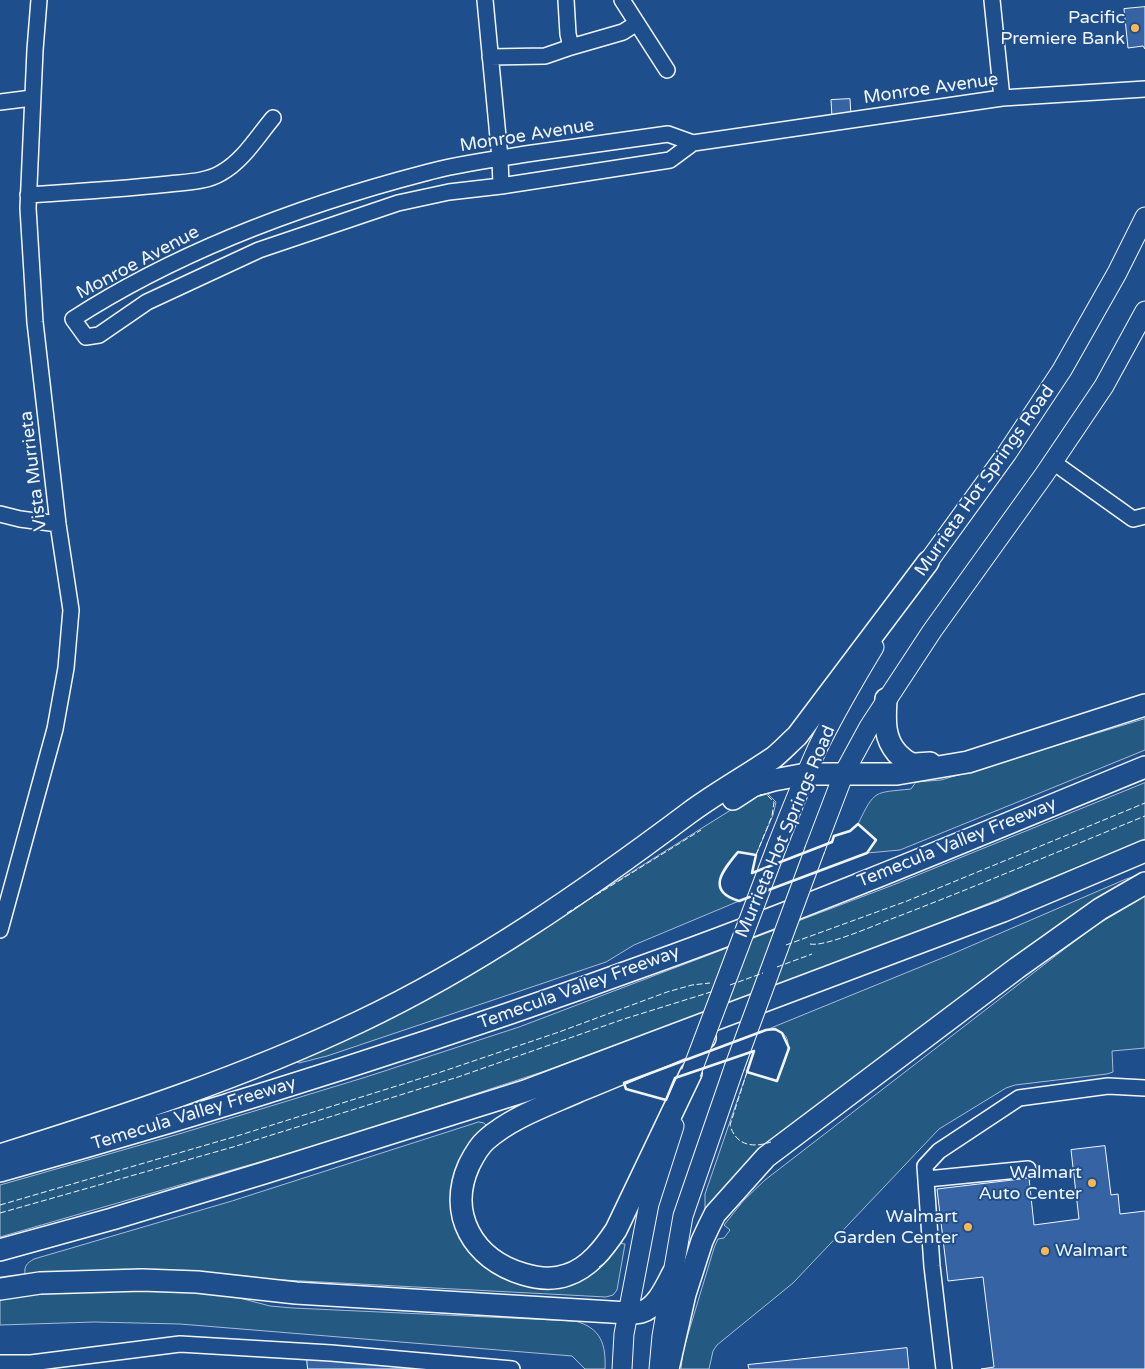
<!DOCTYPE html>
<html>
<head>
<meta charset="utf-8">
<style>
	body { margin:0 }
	canvas { display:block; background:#1f4e8c }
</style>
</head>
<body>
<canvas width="1145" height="1369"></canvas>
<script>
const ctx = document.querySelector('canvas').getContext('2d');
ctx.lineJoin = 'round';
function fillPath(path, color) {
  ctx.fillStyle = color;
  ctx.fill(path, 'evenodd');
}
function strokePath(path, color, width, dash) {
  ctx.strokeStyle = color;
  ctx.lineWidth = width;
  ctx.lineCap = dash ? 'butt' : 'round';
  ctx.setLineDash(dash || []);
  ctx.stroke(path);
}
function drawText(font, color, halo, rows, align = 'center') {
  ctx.font = font + ' "Varela Round",sans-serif';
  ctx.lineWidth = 4;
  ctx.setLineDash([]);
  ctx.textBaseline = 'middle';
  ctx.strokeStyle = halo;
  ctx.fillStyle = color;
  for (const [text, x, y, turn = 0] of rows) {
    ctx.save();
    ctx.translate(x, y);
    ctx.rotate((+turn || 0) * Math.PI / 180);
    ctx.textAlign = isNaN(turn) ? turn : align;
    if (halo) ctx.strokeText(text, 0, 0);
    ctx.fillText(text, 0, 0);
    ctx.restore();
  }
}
const green = new Path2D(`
	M 1145,719 L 1145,750 L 900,850 L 867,853 L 876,840 L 858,824 C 875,789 874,793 911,789 L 916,782 L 941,780 L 958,775 Z
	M 1145,783 L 1145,840 L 888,944 L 548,1070 L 332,1141 L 0,1237 L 0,1185 L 179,1134 L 366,1077 L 519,1027 L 893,885 Z
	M 767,793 L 776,802 L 773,815 L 756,855 L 738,852 C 723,870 706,891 739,901 L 634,945 L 606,962 L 327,1056 L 299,1063 L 296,1061 L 555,920 L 734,808 L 761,794 Z
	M 1134,877 L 1135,879 L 705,1213 L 705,1194 L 747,1072 L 777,1081 C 785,1063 802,1027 766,1030 L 952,954 L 1126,879 Z
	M 1145,897 L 1145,1048 L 1112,1051 L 1113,1072 L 1107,1074 L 1015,1085 L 1006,1088 L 939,1129 L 793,1283 L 717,1345 L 713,1351 L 709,1369 L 681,1369 L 683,1351 L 714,1248 L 718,1239 L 724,1238 L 730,1230 L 724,1225 L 744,1200 L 765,1180 L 1067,947 L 1098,924 Z
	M 479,1122 L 484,1123 L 487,1126 L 457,1173 L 492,1268 L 592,1272 L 606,1260 L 618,1243 L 625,1244 L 617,1290 L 613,1295 L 606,1297 L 188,1275 L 29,1278 L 25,1274 C 24,1266 27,1263 34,1259 L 232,1201 Z
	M 175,1289 L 232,1296 L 270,1306 L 293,1308 L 575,1321 C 601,1328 606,1344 605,1369 L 585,1369 L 572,1356 L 180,1324 L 94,1322 L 0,1325 L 0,1297 L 40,1293 Z`);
const building = new Path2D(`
	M 1145,7 L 1145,49 L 1143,46 L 1128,48 L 1124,9 Z
	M 850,99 L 851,116 L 832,117 L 831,100 Z
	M 1105,1146 L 1111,1195 L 1118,1194 L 1120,1214 L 1145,1211 L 1145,1369 L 981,1369 L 994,1367 L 983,1277 L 948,1281 L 937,1189 L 1029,1178 L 1034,1225 L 1079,1219 L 1071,1150 Z
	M 907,1348 L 909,1369 L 749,1369 L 748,1365 Z
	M 307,1359 L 462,1369 L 308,1369 Z`);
const minor = new Path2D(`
	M 485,0 L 500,158 L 501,186
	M 622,0 L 667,70
	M 992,0 L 1002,98
	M 571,47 L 623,32 L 637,23
	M 490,57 L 545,56 L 571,47 L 568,34 L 566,0
	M 0,102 L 32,98
	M 693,143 L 670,160 L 501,186 L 449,192 L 398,203 L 259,250 L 147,302 L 99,335 L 86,337 L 73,319 C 180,250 302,205 425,173 C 460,163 497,159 533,153 C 578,147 623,140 668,134 L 693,143 L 1002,98 L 1145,89
	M 28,195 C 75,192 122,189 169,184 C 186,182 206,182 221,173 C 243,161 257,137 273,118
	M 1053,462 L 1133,519 L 1145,516
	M 0,514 L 20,519 L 58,524
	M 0,930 L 55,729 L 66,668 L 71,610 L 58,524 L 35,322 L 28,208 L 35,50 L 39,0
	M 927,1179 L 1028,1169
	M 0,1363 L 31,1363 L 180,1344 L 331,1353 L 512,1369
	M 944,1369 L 932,1266 L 925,1166 L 939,1151 L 1019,1098 L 1108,1086 L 1145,1088`);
const major = new Path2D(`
	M 920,573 L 1007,453 L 1062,370 L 1117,273 L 1145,217
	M 777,846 C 790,813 803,780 818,747 C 835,713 854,680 874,647
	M 815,849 L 844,773 L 869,727 L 932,631 L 1044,475 L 1104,386 L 1145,311
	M 622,1369 L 624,1334 L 649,1204 L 674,1126
	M 659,1369 L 662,1336 L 683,1216 L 734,1068`);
const highway = new Path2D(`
	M 886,699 C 885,718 883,737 897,753 C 900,756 905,761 910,763 C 915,765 924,763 930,763
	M 733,799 L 753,786 L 774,780 L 806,774 L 897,774 L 968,762 L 1145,705
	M 691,1073 L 616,1230 C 604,1248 589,1268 567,1275 C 553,1280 536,1278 523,1274 C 473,1259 447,1214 469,1165 C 473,1157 479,1146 486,1140 C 512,1117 548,1105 579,1091 C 621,1074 663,1056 705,1038
	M 0,1155 C 122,1117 243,1077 359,1022 C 477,966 585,891 689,813 C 716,793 745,777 773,758 C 781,752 789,743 797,736 L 928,562
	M 0,1171 C 227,1108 453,1036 674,955 C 833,897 989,831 1145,767
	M 0,1250 L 112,1219 L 264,1173 L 525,1091 L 1003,911 L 1145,851
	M 0,1289 L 40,1283 L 142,1280 L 197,1282 L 296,1293 L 628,1313 C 632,1313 637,1313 641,1312 C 657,1308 666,1286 673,1273
	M 668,1369 L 685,1294 L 702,1241 L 709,1226 L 715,1214 L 766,1157 L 1017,968 L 1100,909 L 1145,883`);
const majorBridge = new Path2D(`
	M 734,1068 L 815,849
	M 691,1073 L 777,846`);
const fence = new Path2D(`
	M 756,855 L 772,816 L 774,802 L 766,794 L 759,795
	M 567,913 L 701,830
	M 810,944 C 824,947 871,927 886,921 C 973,888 1059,851 1145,816
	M 786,945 L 907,901 L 1145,803
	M 777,967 L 812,954
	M 730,985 L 763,973
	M 747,1072 L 730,1125 C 736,1146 753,1148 771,1142
	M 0,1205 L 237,1136 L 438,1073 L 559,1032 L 667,992 L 692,985 L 710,983
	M 0,1213 L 233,1147 L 458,1077 L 624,1019 L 714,991
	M 599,1267 L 607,1261 L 616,1249`);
const wall = new Path2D(`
	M 858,824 L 876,840 L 867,853 L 739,901 C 705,891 723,870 738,852 L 756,855 L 752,873 L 832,842 L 834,836 L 850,831 Z
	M 775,1029 L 782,1033 L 789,1048 L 777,1081 L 747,1072 L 754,1051 L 675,1078 L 666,1100 L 626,1089 L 624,1083 L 766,1030 Z`);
const markers = [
	[1135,28,5,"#ffb74d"],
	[1092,1183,5,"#ffb74d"],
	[968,1227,5,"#ffb74d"],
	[1045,1251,5,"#ffb74d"]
];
const poiNames = [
	["Pacific",1125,18],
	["Premiere Bank",1125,39],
	["Walmart",1082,1173],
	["Auto Center",1082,1194],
	["Walmart",958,1217],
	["Garden Center",958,1238],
	["Walmart",1055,1251,"left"]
];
const streetNames = [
	["Monroe Avenue",931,89,-8],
	["Monroe Avenue",527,136,-9],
	["Monroe Avenue",138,263,-28],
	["Vista Murrieta",34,471,-97],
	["Murrieta Hot Springs Road",985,481,-55],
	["Murrieta Hot Springs Road",786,832,-67],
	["Temecula Valley Freeway",957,843,-22],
	["Temecula Valley Freeway",579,988,-20],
	["Temecula Valley Freeway",194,1114,-17]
];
fillPath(green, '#245a82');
strokePath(green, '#a8bbd7', 1);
fillPath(building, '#3563a3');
strokePath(building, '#f2f6ff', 1);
strokePath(minor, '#f2f6ff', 18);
strokePath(major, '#f2f6ff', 21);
strokePath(highway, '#f2f6ff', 24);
strokePath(minor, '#1f4e8c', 15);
strokePath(major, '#1f4e8c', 19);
strokePath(highway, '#1f4e8c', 21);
strokePath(majorBridge, '#f2f6ff', 21, []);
strokePath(majorBridge, '#1f4e8c', 19);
strokePath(fence, '#f2f6ff', 1, [6, 2.5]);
strokePath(wall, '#f2f6ff', 2.5);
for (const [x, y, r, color] of markers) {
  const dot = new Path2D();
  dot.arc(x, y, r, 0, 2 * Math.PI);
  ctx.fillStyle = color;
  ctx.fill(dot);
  strokePath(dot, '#1f4e8c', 2);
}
drawText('18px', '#f2f6ff', '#1f4e8c', poiNames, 'right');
drawText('18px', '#f2f6ff', '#1f4e8c', streetNames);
</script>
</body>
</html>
